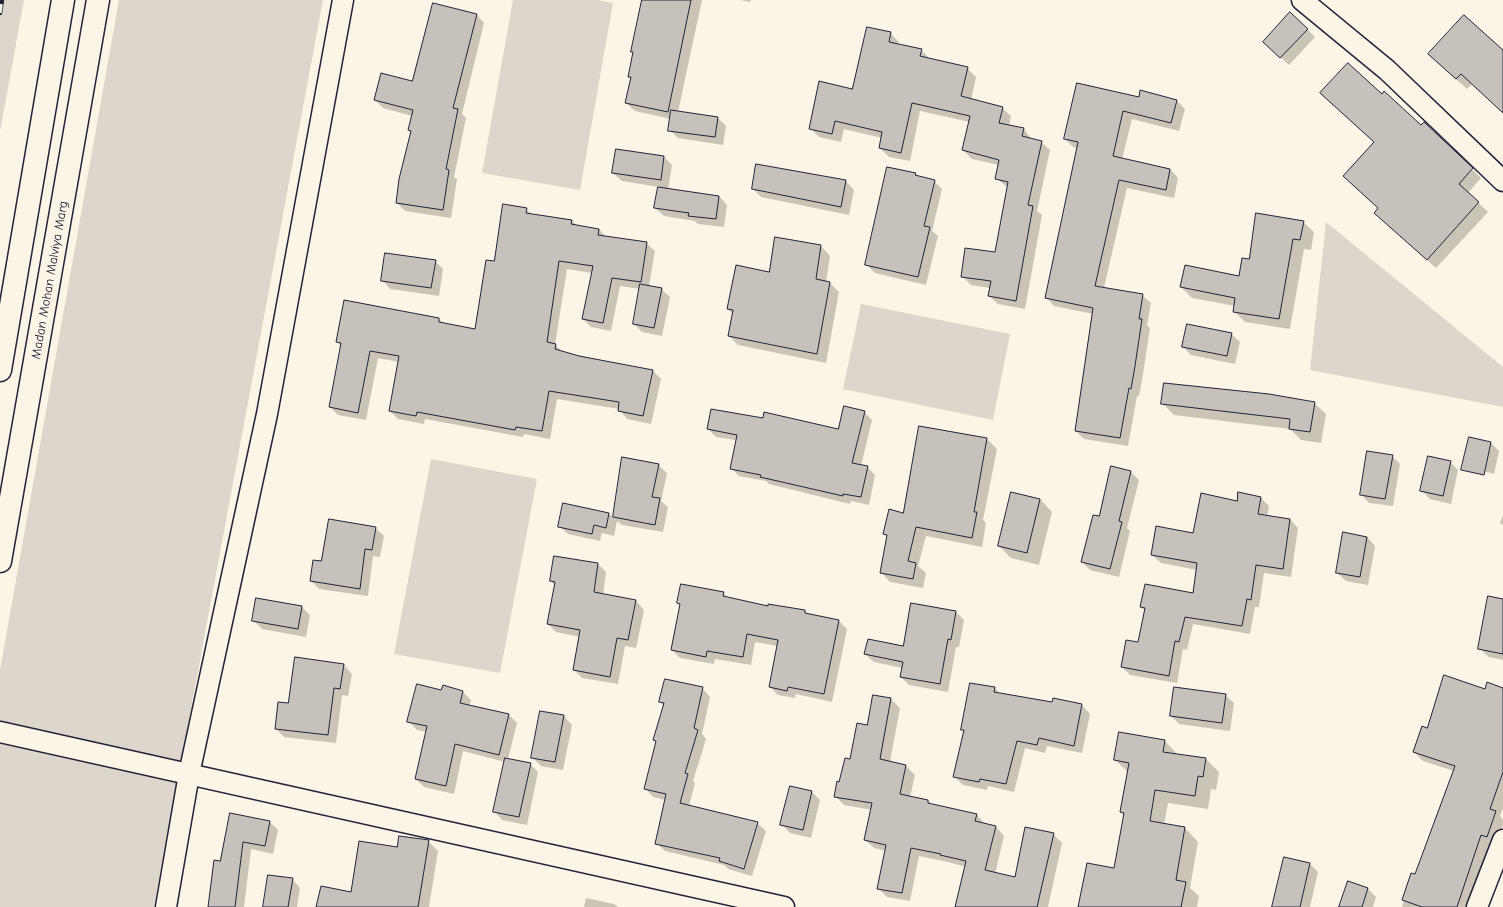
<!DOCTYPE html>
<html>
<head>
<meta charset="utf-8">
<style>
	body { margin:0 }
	canvas { display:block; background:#fcf5e5 }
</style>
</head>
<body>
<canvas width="1503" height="907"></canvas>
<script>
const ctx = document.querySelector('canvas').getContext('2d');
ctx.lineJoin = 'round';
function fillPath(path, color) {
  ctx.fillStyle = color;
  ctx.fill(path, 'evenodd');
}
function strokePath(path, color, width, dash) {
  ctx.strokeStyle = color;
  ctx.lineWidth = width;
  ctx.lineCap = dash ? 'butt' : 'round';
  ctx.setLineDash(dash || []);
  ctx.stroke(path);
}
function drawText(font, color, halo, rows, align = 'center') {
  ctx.font = font + ' "Comic Neue",sans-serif';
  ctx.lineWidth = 3.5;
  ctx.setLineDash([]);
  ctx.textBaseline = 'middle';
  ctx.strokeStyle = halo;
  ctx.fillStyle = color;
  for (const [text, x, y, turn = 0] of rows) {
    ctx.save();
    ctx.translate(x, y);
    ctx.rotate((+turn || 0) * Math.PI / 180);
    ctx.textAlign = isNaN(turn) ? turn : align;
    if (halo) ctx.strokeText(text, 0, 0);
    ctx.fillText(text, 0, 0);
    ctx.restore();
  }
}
const green = new Path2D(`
	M 0,0 L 24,0 L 0,132 Z
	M 119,0 L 323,0 L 154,907 L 0,907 L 0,670 Z
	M 513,0 L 598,0 L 613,3 L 580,190 L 482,173 Z
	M 1326,222 L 1503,367 L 1503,407 L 1310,370 Z
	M 861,304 L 1010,334 L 993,420 L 843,389 Z
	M 431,459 L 537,479 L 500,673 L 394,654 Z`);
const shadow = new Path2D(`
	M 648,0 L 702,0 L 678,112 L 718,118 L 726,126 L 723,145 L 678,138 L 670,130 L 671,119 L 635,111 L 626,103 L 631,79 L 629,76 Z
	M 740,0 L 751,0 L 750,2 Z
	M 476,14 L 484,23 L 462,114 L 466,118 L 454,177 L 457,179 L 451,218 L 405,211 L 397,203 L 412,132 L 409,130 L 412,116 L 383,108 L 375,100 L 413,82 Z
	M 1307,29 L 1315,37 L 1289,65 L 1273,50 Z
	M 890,33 L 899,42 L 898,45 L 921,50 L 930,59 L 967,68 L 976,77 L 971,100 L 1002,108 L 1011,116 L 1009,126 L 1024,129 L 1032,140 L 1041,142 L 1050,150 L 1037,211 L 1042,215 L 1025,309 L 998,304 L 989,296 L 990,288 L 971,285 L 962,276 L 996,253 L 1008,188 L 996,178 L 999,165 L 972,159 L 963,150 L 970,122 L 920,111 L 910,161 L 889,157 L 880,148 L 882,138 L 844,129 L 841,142 L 819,137 L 810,128 L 853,90 Z
	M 1503,52 L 1503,113 L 1472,84 L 1467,89 L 1440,65 Z
	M 1141,92 L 1177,101 L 1185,109 L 1179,131 L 1132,119 L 1122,159 L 1170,169 L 1178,178 L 1174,198 L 1127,188 L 1104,288 L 1142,295 L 1151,303 L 1147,325 L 1150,328 L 1143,374 L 1139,396 L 1137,396 L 1128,446 L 1084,439 L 1076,431 L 1093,314 L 1054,306 L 1046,297 L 1077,148 L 1073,147 L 1065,139 L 1139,98 Z
	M 1382,95 L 1421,126 L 1424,123 L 1481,178 L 1468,193 L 1488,212 L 1436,268 L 1375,213 L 1379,209 L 1375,143 L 1330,102 Z
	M 664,157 L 672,165 L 668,190 L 719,196 L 727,205 L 724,227 L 698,224 L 695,221 L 664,216 L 655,208 L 659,187 L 622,181 L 613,173 Z
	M 915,174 L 918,177 L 934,181 L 942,189 L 932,231 L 938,236 L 926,285 L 875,273 L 866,264 Z
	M 846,181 L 854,190 L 849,215 L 761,197 L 753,189 Z
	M 526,209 L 532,215 L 572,220 L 577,226 L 599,229 L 606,237 L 646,243 L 655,251 L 649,286 L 661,289 L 670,297 L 662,336 L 642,332 L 634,324 L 640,289 L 620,286 L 611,331 L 591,327 L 583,319 L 592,273 L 567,269 L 555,345 L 563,352 L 653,371 L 661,379 L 651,424 L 627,419 L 619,409 L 557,399 L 550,439 L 524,434 L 523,437 L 425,419 L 424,424 L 398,419 L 390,411 L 399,362 L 378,358 L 366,420 L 338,415 L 330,407 L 342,347 L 337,342 L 439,319 L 444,324 L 476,330 L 495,262 Z
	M 1303,222 L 1314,232 L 1311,250 L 1304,249 L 1290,329 L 1245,322 L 1234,311 L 1235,306 L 1192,298 L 1181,287 L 1240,277 L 1249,260 Z
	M 821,246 L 830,256 L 826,282 L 830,283 L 839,292 L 826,363 L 738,345 L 729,336 L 733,314 L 728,309 L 769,273 Z
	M 435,261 L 443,269 L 439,296 L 390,289 L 382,280 Z
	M 1231,334 L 1240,342 L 1235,364 L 1191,355 L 1183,347 Z
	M 1314,403 L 1326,414 L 1321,443 L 1301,440 L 1290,429 L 1174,415 L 1163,404 Z
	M 864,412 L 872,420 L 861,466 L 867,467 L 875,475 L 869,505 L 851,501 L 850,504 L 769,484 L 766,481 L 739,476 L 731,468 L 736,440 L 716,437 L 708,429 L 839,431 Z
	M 920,427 L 987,439 L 997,449 L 983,520 L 986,523 L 982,547 L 926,536 L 918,566 L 926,573 L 923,588 L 890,582 L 881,572 L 888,537 L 884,534 L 904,514 Z
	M 1469,438 L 1491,443 L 1499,451 L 1494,474 L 1473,468 Z
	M 1392,456 L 1400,464 L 1393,506 L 1369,503 L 1361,494 Z
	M 623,458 L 658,465 L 667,473 L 661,501 L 668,507 L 663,532 L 622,525 L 617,521 L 614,536 L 602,533 L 600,541 L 568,534 L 559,526 L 609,513 L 613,518 Z
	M 1450,462 L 1458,470 L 1451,504 L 1430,499 L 1422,491 Z
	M 1131,472 L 1139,480 L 1127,528 L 1130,531 L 1119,577 L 1090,570 L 1082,562 L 1100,518 Z
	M 1239,494 L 1261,498 L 1269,506 L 1267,517 L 1290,519 L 1298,528 L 1291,577 L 1264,573 L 1259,607 L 1255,607 L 1250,634 L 1193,624 L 1187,650 L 1183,649 L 1177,683 L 1130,675 L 1122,667 L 1139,643 L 1145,610 L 1141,607 L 1193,594 L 1197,570 L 1161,563 L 1152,555 L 1194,534 L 1237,502 Z
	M 1040,499 L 1052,512 L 1039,565 L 1011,558 L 999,546 Z
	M 1503,515 L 1503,525 L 1500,523 Z
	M 375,528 L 384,536 L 380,557 L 373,556 L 368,596 L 319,589 L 311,581 L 322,562 Z
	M 1367,537 L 1375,546 L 1368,585 L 1346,581 L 1337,573 Z
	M 555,558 L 598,564 L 606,572 L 603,595 L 636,601 L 644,610 L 636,648 L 625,646 L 618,684 L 582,678 L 574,670 L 580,637 L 556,632 L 548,624 L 555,585 L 551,581 Z
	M 723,593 L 728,598 L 769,607 L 805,611 L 808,615 L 839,621 L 847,629 L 832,702 L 796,694 L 795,698 L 778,695 L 770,687 L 778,646 L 755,642 L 751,665 L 715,659 L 714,664 L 680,658 L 672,650 L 680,605 L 678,603 Z
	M 1503,600 L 1503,660 L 1489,657 L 1480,649 Z
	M 302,607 L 310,615 L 306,637 L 262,629 L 254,621 Z
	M 956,612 L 964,620 L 959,647 L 956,647 L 948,692 L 909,685 L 901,677 L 902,668 L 874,662 L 865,654 L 904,648 Z
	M 296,658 L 344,665 L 352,674 L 348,696 L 342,695 L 336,743 L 284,737 L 276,729 L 288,704 Z
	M 443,686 L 463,692 L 471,700 L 469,706 L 509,715 L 517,723 L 508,759 L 530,764 L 538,772 L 527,825 L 502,820 L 494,811 L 505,762 L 463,751 L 454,794 L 424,787 L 416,779 L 427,732 L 417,730 L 408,721 L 442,691 Z
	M 702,688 L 710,697 L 702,734 L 706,739 L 693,781 L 695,783 L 689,806 L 757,823 L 766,831 L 752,876 L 728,869 L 724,865 L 665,851 L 656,843 L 666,800 L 653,797 L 645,788 L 657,742 L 654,740 L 664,706 L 660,702 Z
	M 995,688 L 1001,695 L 1053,703 L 1054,699 L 1082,705 L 1090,714 L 1082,753 L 1047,746 L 1045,753 L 1025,748 L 1014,792 L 988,786 L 987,790 L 963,785 L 954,776 L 965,732 L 962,730 Z
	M 1503,689 L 1503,808 L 1500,816 L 1503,820 L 1503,825 L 1496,845 L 1490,843 L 1469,907 L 1402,907 L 1412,874 L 1416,875 L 1454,771 L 1423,761 L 1414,752 L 1427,729 L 1485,690 Z
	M 1225,695 L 1234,703 L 1230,731 L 1179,724 L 1171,716 Z
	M 891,699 L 900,708 L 890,762 L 906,766 L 915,775 L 910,797 L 928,801 L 932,805 L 977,815 L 985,824 L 996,827 L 1004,836 L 995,874 L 1015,879 L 1053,834 L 1062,843 L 1048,907 L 956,907 L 966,867 L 948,862 L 919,856 L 910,901 L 887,897 L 878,888 L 886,851 L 874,848 L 865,840 L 872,810 L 844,805 L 835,796 L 868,726 Z
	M 564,716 L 572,725 L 563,770 L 541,766 L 532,757 Z
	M 1165,741 L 1178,755 L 1206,759 L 1219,772 L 1216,790 L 1211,789 L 1208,809 L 1168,803 L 1164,825 L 1185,828 L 1198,842 L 1190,888 L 1199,896 L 1197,907 L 1079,907 L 1115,869 L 1125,816 L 1121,812 L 1128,772 L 1115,760 Z
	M 812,792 L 820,800 L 811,838 L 790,833 L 782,825 Z
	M 231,814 L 270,822 L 278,830 L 273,854 L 251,849 L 244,907 L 209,907 Z
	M 428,841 L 438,851 L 429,907 L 318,907 L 352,893 L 398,848 Z
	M 1285,858 L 1310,864 L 1318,872 L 1310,907 L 1273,907 Z
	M 292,879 L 300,888 L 297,907 L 264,907 Z
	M 1348,882 L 1368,889 L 1376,897 L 1373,907 L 1340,907 Z
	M 586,898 L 614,904 L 618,907 L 584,907 Z`);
const building = new Path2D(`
	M 642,0 L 691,0 L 668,112 L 625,103 L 631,77 L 628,77 L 633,52 L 631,52 Z
	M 433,3 L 477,14 L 453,108 L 458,109 L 446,169 L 449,170 L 443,210 L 396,203 L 399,179 L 411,131 L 408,130 L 413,110 L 374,100 L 381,73 L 412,81 Z
	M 1290,12 L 1308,29 L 1280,58 L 1263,42 Z
	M 1464,15 L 1503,50 L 1503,113 L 1461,74 L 1456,79 L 1428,54 Z
	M 867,27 L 891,32 L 889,42 L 922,49 L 920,56 L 968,67 L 961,96 L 1003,107 L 999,123 L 1024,128 L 1022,136 L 1042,141 L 1028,205 L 1033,206 L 1016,301 L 988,296 L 991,281 L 961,277 L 965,248 L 995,252 L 1008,182 L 995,179 L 999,160 L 962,150 L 970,116 L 912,103 L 901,153 L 879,148 L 882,132 L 835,121 L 832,134 L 809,129 L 819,81 L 852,89 Z
	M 1348,63 L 1382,94 L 1384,91 L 1421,125 L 1424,122 L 1473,168 L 1459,184 L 1479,202 L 1427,260 L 1374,213 L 1378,208 L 1343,176 L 1374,142 L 1320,93 Z
	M 1077,83 L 1139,97 L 1140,90 L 1177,100 L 1171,123 L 1123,111 L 1113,156 L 1170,169 L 1166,190 L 1119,180 L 1095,286 L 1143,294 L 1139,319 L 1142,319 L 1135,366 L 1131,389 L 1129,388 L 1120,438 L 1075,431 L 1093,308 L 1045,298 L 1078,142 L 1064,139 Z
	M 671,110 L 718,117 L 715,137 L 668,131 Z
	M 616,149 L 664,156 L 661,180 L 612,173 Z
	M 756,164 L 846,180 L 841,207 L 752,189 Z
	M 887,167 L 916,173 L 915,175 L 935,180 L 924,226 L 930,227 L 918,277 L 865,265 Z
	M 658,187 L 719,196 L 716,219 L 688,216 L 689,213 L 654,208 Z
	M 503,204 L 527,208 L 526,213 L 572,220 L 571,224 L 599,229 L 598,235 L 647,242 L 641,282 L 612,278 L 603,323 L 582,319 L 593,266 L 559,261 L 547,342 L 556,344 L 555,349 L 579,356 L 653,370 L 643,416 L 618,411 L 619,402 L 549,391 L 542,431 L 516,427 L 515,430 L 417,412 L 416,416 L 389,411 L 399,356 L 370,351 L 358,413 L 329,407 L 341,343 L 336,342 L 344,300 L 439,318 L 439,322 L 475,329 L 486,260 L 494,261 Z
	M 1256,213 L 1304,221 L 1300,240 L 1293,239 L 1279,319 L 1233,312 L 1235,298 L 1180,287 L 1185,265 L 1239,276 L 1242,258 L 1249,259 Z
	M 775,237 L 821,245 L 816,279 L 830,282 L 817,354 L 728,336 L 733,310 L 727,309 L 736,265 L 769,272 Z
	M 385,253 L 436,260 L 431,288 L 381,281 Z
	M 640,284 L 662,288 L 654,328 L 633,324 Z
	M 1187,324 L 1232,333 L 1227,356 L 1182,347 Z
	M 1164,383 L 1269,394 L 1315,402 L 1310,432 L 1289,429 L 1290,419 L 1161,404 Z
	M 844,406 L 865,411 L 852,463 L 868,466 L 861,497 L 843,494 L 843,496 L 760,477 L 761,475 L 730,469 L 737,435 L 707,429 L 711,409 L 763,418 L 764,412 L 838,429 Z
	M 919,426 L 987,438 L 974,512 L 977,512 L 972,538 L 916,527 L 908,561 L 916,563 L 913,579 L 880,573 L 887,535 L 883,534 L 889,509 L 903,513 Z
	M 1469,437 L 1491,442 L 1484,475 L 1461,470 Z
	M 1367,451 L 1393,455 L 1385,499 L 1360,495 Z
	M 1428,456 L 1451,461 L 1443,496 L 1420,491 Z
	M 622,457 L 659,464 L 652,497 L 660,498 L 655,525 L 613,517 Z
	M 1111,466 L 1131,471 L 1119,521 L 1122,522 L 1110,569 L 1081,562 L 1093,515 L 1099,516 Z
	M 1011,492 L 1040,499 L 1027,553 L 998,546 Z
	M 1238,492 L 1261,497 L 1258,514 L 1290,519 L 1283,569 L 1256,565 L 1251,600 L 1247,599 L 1242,626 L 1185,617 L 1179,642 L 1175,641 L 1169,676 L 1121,667 L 1126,640 L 1138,642 L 1145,608 L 1140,607 L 1145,584 L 1193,593 L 1197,563 L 1151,555 L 1156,526 L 1193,533 L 1201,493 L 1237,501 Z
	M 563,503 L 609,513 L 606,528 L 594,525 L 592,534 L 558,527 Z
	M 329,519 L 376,527 L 372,550 L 365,549 L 360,589 L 310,581 L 313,560 L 321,561 Z
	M 1343,532 L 1367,537 L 1360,577 L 1336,573 Z
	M 554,556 L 598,563 L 594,592 L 636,600 L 628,640 L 617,638 L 610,677 L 573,670 L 580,630 L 547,624 L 555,582 L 550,581 Z
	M 681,584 L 724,592 L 723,596 L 768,606 L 768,604 L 805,610 L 805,613 L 839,620 L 824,694 L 788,687 L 787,691 L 769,687 L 778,640 L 747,634 L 743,657 L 707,651 L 706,657 L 671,650 L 680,604 L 677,603 Z
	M 1488,596 L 1503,599 L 1503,654 L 1478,649 Z
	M 256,598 L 302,606 L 298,629 L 252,621 Z
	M 911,603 L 956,611 L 951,640 L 948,639 L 940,684 L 900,677 L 903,662 L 864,654 L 868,639 L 903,646 Z
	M 295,657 L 344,664 L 340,689 L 334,688 L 328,735 L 275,729 L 278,702 L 288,703 Z
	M 1444,675 L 1485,689 L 1487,682 L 1503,688 L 1503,772 L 1490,809 L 1496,811 L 1487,837 L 1481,835 L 1457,907 L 1422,907 L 1402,900 L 1411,873 L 1415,874 L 1455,766 L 1413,752 L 1422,726 L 1427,728 Z
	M 665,679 L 703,687 L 694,728 L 698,730 L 685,773 L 688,774 L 680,803 L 758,822 L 744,869 L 719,861 L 720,858 L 655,844 L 666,794 L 644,789 L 656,741 L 653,740 L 664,703 L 659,702 Z
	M 970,683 L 995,687 L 994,692 L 1052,702 L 1053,698 L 1082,704 L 1074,746 L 1039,738 L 1037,745 L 1017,741 L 1006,784 L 980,779 L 979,782 L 953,777 L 964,730 L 961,730 Z
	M 417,684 L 441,690 L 443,685 L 463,691 L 460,703 L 509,714 L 499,755 L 455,744 L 446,786 L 415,779 L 427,726 L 407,722 Z
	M 1174,687 L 1226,694 L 1222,723 L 1170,716 Z
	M 873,695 L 891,698 L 880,759 L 906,765 L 900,794 L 928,800 L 928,803 L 977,814 L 975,821 L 996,826 L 985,870 L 1015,877 L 1025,827 L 1054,833 L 1037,907 L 955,907 L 966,861 L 940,855 L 941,854 L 911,848 L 902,893 L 877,889 L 886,845 L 864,840 L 872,803 L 834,797 L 837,781 L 839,782 L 845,758 L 850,759 L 857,723 L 867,725 Z
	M 540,711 L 564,715 L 555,762 L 531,758 Z
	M 1119,732 L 1165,740 L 1163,752 L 1206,758 L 1203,777 L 1198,776 L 1195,796 L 1155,790 L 1150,821 L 1185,827 L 1176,880 L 1186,882 L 1181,907 L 1078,907 L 1087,863 L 1114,868 L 1124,813 L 1120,812 L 1129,763 L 1114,760 Z
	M 505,758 L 531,763 L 519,817 L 493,812 Z
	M 790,786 L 812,791 L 803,830 L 780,825 Z
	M 230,813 L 270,821 L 265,846 L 243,842 L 235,907 L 208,907 L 214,860 L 220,861 Z
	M 399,836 L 429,840 L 418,907 L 316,907 L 321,886 L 351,892 L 359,841 L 397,847 Z
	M 1284,857 L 1310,863 L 1300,907 L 1272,907 Z
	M 268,875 L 293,878 L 288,907 L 263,907 Z
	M 1348,881 L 1368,888 L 1362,907 L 1339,907 Z`);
const minor = new Path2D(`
	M 1302,0 L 1387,70 L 1503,181
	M 0,732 L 784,907
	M 166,907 L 189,774 L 267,414 L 343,0
	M 1477,907 L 1503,840`);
const major = new Path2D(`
	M 0,370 L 63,0
	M 0,561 L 98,0`);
const rail = new Path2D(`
	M 0,13 L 2,0`);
const streetNames = [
	["Madan Mohan Malviya Marg",50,280,-80]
];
fillPath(green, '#dcd6cc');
fillPath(shadow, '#0003');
fillPath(building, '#c6c1bb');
strokePath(building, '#22223b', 1);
strokePath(minor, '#22223b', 23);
strokePath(major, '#22223b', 25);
strokePath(minor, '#fcf5e5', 20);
strokePath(major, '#fcf5e5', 22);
strokePath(rail, '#22223b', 4.5);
strokePath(rail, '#fcf5e5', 3, [9]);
drawText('13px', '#22223b', '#fcf5e5', streetNames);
</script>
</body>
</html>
